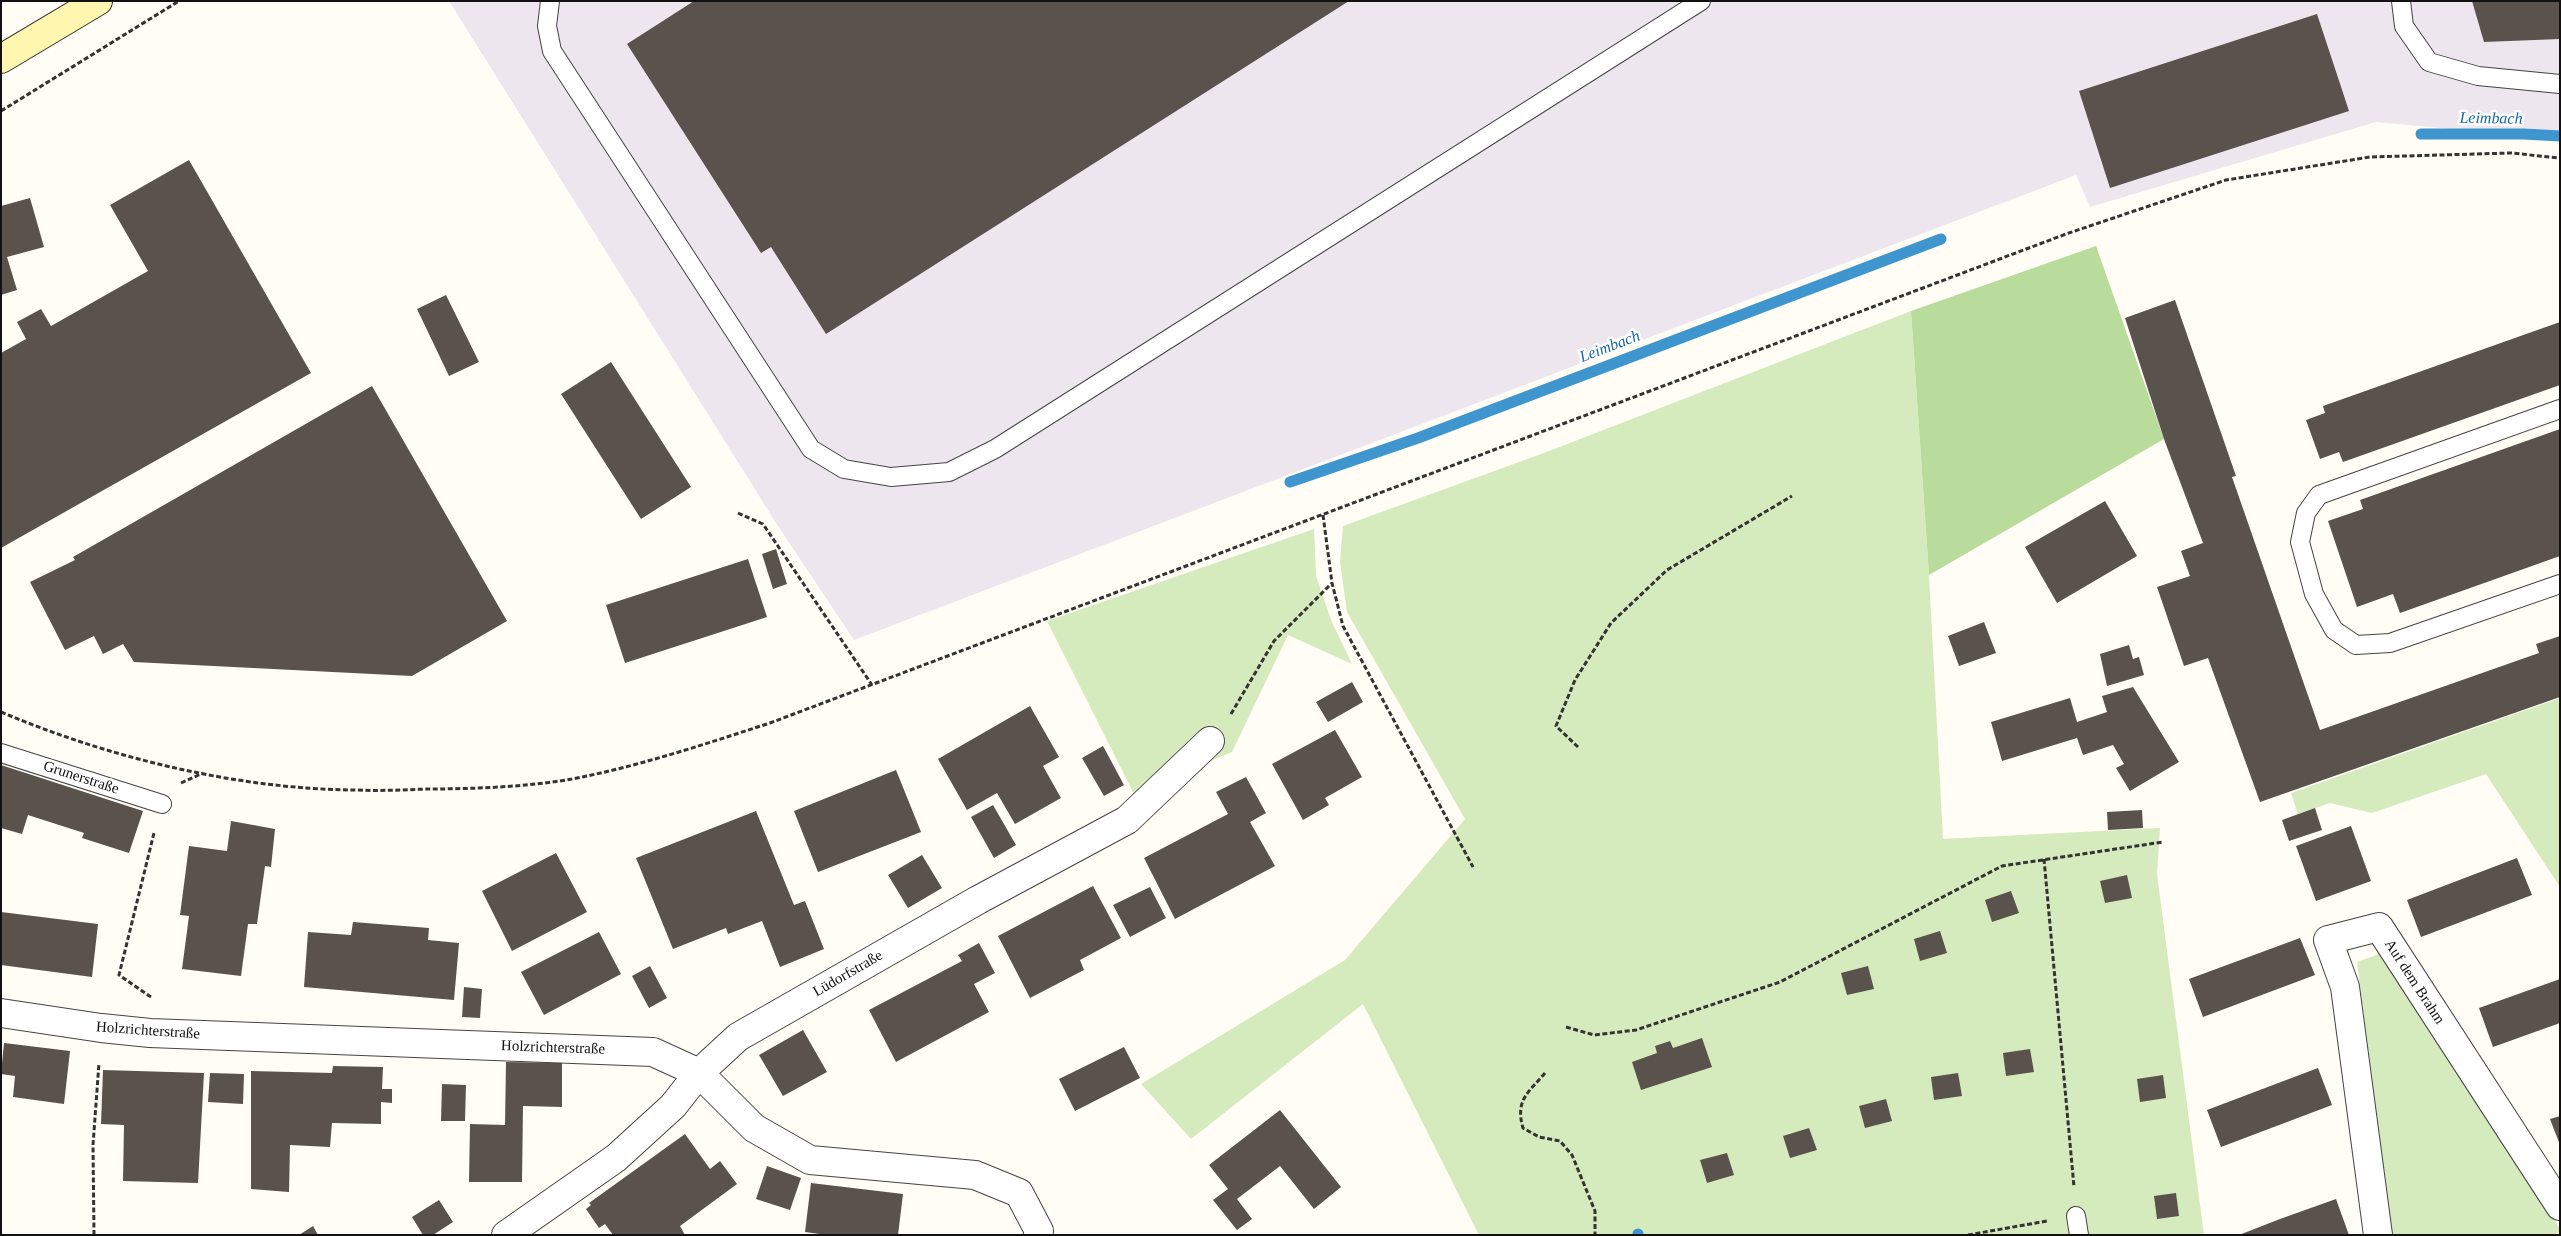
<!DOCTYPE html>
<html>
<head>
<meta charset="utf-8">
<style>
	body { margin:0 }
	#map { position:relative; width:2561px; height:1236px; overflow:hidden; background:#fffdf5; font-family:Georgia,serif }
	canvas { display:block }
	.frame { position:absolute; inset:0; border:2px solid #111; pointer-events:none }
</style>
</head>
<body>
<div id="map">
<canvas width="2561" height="1236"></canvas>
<div class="frame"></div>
</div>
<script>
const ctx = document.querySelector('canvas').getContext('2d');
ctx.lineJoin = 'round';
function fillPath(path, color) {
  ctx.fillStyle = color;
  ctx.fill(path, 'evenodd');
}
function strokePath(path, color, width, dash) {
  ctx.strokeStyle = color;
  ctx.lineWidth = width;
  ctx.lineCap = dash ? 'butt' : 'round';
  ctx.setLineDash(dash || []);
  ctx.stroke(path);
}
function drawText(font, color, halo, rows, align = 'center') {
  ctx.font = font + ' Georgia,serif';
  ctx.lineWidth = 5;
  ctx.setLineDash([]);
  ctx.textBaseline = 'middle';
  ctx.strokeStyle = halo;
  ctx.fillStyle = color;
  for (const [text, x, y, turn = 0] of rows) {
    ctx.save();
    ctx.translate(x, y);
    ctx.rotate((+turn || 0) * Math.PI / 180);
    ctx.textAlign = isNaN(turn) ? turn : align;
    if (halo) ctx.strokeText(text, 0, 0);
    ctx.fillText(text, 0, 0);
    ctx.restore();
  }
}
const industrial = new Path2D(`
	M 449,1 L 2560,1 L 2560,139 L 2376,122 L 2090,207 L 2076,175 L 854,640 L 778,526 Z`);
const green = new Path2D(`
	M 1911,311 L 1929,575 L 1943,839 L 2160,828 L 2157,874 L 2204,1235 L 1479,1235 L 1363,1004 L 1191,1139 L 1141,1084 L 1345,960 L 1465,819 L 1347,612 L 1340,562 L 1343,526 L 1544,453 Z
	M 1314,529 L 1316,576 L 1331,620 L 1352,664 L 1288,635 L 1232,752 L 1134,794 L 1047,621 Z
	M 2560,698 L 2560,887 L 2486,774 L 2372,813 L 2330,803 L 2298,814 L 2291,793 Z
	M 2384,952 L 2560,1229 L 2560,1232 L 2553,1235 L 2392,1235 L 2357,962 Z`);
const forest = new Path2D(`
	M 2096,246 L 2164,439 L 1929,575 L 1911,311 Z`);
const stream = new Path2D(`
	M 2421,134 L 2524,134 L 2560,136
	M 1290,482 L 1418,438 L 1941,239
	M 1638,1235 L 1638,1234`);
const building = new Path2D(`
	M 694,1 L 1349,1 L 826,334 L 771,247 L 761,253 L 627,44 Z
	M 2472,1 L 2560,1 L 2560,39 L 2484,42 Z
	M 2317,14 L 2349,111 L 2110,188 L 2079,91 Z
	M 189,160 L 311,373 L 1,548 L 1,353 L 26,339 L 17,322 L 41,309 L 51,326 L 148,271 L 110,205 Z
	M 30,198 L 44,247 L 7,257 L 17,290 L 1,295 L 1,206 Z
	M 446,295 L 479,362 L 449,376 L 417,309 Z
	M 2175,300 L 2236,476 L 2232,477 L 2320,730 L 2539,653 L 2536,644 L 2560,636 L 2560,697 L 2260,802 L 2208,658 L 2184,666 L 2157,587 L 2190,576 L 2181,551 L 2203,543 L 2164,439 L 2125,318 Z
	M 2560,322 L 2560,385 L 2343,462 L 2339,452 L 2320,459 L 2306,420 L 2325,413 L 2323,406 Z
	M 611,362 L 691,487 L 641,519 L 561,394 Z
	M 372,386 L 507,621 L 412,676 L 134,662 L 123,644 L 103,654 L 94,636 L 65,650 L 30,582 L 75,560 L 73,557 Z
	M 2560,429 L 2560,556 L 2400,613 L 2393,594 L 2357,607 L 2328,521 L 2363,509 L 2360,500 Z
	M 2105,501 L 2137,556 L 2057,603 L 2025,547 Z
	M 776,549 L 787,584 L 773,589 L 762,554 Z
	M 748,559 L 767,617 L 625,663 L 606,605 Z
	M 1984,622 L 1996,653 L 1959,666 L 1948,636 Z
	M 2129,645 L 2133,659 L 2139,657 L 2144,675 L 2107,686 L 2100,654 Z
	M 1352,682 L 1363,702 L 1328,722 L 1316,702 Z
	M 2133,687 L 2179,762 L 2130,791 L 2116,768 L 2124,764 L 2113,745 L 2083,755 L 2077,738 L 2002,761 L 1991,722 L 2070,698 L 2077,722 L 2107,712 L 2102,696 Z
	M 1030,706 L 1059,757 L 1043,766 L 1061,798 L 1015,824 L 997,793 L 967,810 L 938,759 Z
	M 1335,730 L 1362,777 L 1325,798 L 1329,805 L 1303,820 L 1272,764 Z
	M 1103,746 L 1124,785 L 1104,796 L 1082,758 Z
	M 1,765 L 143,811 L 129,853 L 82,838 L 84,833 L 28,815 L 22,834 L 1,828 Z
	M 896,770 L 921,832 L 818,872 L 794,811 Z
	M 1246,777 L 1266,813 L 1250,822 L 1275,866 L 1175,919 L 1144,858 L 1228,814 L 1216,792 Z
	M 993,805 L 1016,845 L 994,858 L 971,817 Z
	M 2315,808 L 2322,830 L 2289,841 L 2282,820 Z
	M 2142,810 L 2143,828 L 2108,830 L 2107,812 Z
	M 756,811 L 794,905 L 805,901 L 824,949 L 780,967 L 762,921 L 728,934 L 726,928 L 673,949 L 636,858 Z
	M 231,821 L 275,829 L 271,867 L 265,866 L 257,924 L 248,924 L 241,976 L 182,969 L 189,916 L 180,915 L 189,846 L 227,851 Z
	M 2351,826 L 2371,881 L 2316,901 L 2296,846 Z
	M 556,853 L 587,912 L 512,951 L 482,891 Z
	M 922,855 L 942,888 L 908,908 L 888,875 Z
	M 2517,858 L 2532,895 L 2421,937 L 2407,900 Z
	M 2127,875 L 2132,898 L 2105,903 L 2100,881 Z
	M 1093,886 L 1121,938 L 1080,960 L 1084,970 L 1030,998 L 998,936 Z
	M 1150,887 L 1166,918 L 1130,937 L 1113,905 Z
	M 2011,891 L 2019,913 L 1992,922 L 1985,900 Z
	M 1,912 L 98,924 L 92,977 L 1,965 Z
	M 353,922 L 429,928 L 428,940 L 459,943 L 454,1000 L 304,987 L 308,932 L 351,935 Z
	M 1940,931 L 1947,953 L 1920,961 L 1914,939 Z
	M 599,932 L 621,974 L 544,1015 L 521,972 Z
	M 2300,938 L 2315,975 L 2203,1017 L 2189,979 Z
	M 979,943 L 995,973 L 974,984 L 989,1012 L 896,1062 L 869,1010 L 962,961 L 958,955 Z
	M 650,966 L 667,998 L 649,1008 L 632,976 Z
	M 1868,966 L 1874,989 L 1847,995 L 1841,973 Z
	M 2560,979 L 2560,1023 L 2493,1047 L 2479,1008 Z
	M 464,987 L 482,989 L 480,1018 L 462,1017 Z
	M 803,1030 L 827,1072 L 783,1096 L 759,1055 Z
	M 1702,1038 L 1712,1067 L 1641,1090 L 1632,1062 L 1657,1053 L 1655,1046 L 1670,1041 L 1673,1048 Z
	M 4,1043 L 70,1051 L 64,1104 L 13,1097 L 15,1076 L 1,1074 Z
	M 1124,1047 L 1140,1078 L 1075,1111 L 1059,1079 Z
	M 2030,1049 L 2034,1072 L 2006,1076 L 2003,1053 Z
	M 506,1062 L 562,1063 L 562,1107 L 523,1106 L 522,1182 L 469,1182 L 470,1124 L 505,1125 Z
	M 333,1066 L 383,1067 L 382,1089 L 392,1089 L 392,1103 L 381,1102 L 381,1124 L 332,1123 L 330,1147 L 290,1145 L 289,1192 L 251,1189 L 251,1071 L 332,1073 Z
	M 2318,1068 L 2332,1105 L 2221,1147 L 2207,1110 Z
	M 103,1070 L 204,1073 L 198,1183 L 123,1181 L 124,1125 L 101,1124 Z
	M 210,1073 L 244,1074 L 243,1104 L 208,1102 Z
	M 1958,1073 L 1962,1096 L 1934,1100 L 1931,1077 Z
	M 2163,1075 L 2166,1098 L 2140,1102 L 2137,1079 Z
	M 442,1084 L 466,1085 L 465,1121 L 441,1121 Z
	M 1886,1099 L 1892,1121 L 1865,1128 L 1859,1106 Z
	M 1280,1110 L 1341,1187 L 1314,1209 L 1280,1166 L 1237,1199 L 1252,1219 L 1237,1230 L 1213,1200 L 1228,1189 L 1209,1165 Z
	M 2560,1116 L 2560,1145 L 2550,1119 Z
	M 1809,1128 L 1817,1150 L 1790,1158 L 1783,1136 Z
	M 685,1134 L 710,1169 L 720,1161 L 737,1184 L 680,1226 L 685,1235 L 613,1235 L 605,1224 L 599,1228 L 586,1209 L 591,1205 L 589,1203 Z
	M 1727,1153 L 1734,1175 L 1707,1183 L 1700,1160 Z
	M 767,1166 L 801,1178 L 790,1210 L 756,1199 Z
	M 811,1183 L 903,1194 L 898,1235 L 827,1235 L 805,1232 Z
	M 2176,1193 L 2179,1216 L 2157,1219 L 2154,1196 Z
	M 2336,1199 L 2349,1235 L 2239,1235 L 2280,1219 Z
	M 439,1200 L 453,1222 L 433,1235 L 423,1235 L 412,1217 Z
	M 313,1226 L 318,1235 L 299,1235 Z`);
const path = new Path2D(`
	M 1,111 L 179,1
	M 738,513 L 763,524 L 872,685
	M 1323,515 L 1332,583 L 1343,626 L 1473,867
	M 1,712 C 110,758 237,789 355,790 C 379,791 402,790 426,789 C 474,789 525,787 572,779 C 640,766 705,744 770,723 L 2066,234 L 2226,180 L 2370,157 L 2511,153 L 2560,158
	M 1231,714 L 1274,641 L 1331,584
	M 1578,747 L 1556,726 L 1575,680 L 1611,623 L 1667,570 L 1792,496
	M 181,783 L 203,773
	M 2044,859 L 2074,1187
	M 151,997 L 119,975 L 154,833
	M 1566,1027 L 1594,1035 L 1636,1030 L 1780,982 L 2002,866 L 2163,842
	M 1545,1073 C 1528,1093 1515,1100 1523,1128 L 1539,1137 L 1560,1141 L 1572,1155 L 1595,1211 L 1595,1235
	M 94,1235 L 93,1145 L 99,1063
	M 1968,1235 L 2047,1221`);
const lane = new Path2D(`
	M 550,1 L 547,26 L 552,51 L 811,449 L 844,469 L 891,477 L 949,472 L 995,449 L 1701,1
	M 2401,1 L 2404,26 L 2429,62 L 2478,76 L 2560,84
	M 2560,409 L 2319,495 L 2306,513 L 2300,542 L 2314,594 L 2334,630 L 2356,645 L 2390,643 L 2560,584
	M 1,753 L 162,804
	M 2076,1216 L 2079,1235`);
const street = new Path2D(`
	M 1,1013 L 101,1028 L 150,1033 L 653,1052 L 699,1073 L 754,1128 L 810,1160 L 975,1175 L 1019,1193 L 1039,1231 L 1038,1235
	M 506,1235 L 616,1158 L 673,1106 L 699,1073 L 738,1037 L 978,900 L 1127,820 L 1210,741
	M 2378,1235 L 2345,987 L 2328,940 L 2379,927 L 2560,1206`);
const secondary = new Path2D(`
	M 1,59 L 98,1`);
const streetNames = [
	["Grunerstraße",81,778,18],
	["Lüdorfstraße",848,974,-30],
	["Auf dem Brahm",2414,982,57],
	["Holzrichterstraße",148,1031,4],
	["Holzrichterstraße",553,1048,2]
];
const waterNames = [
	["Leimbach",2491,119,1],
	["Leimbach",1610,347,-21]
];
fillPath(industrial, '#eee6ef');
fillPath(green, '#d5ebbd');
fillPath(forest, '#b9dc9c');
strokePath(stream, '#3f96cf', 11);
fillPath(building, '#5a524d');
strokePath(lane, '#444', 20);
strokePath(street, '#444', 30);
strokePath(secondary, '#333', 30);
strokePath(path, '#333', 3, [5, 2.5]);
strokePath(lane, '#fff', 18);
strokePath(street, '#fff', 28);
strokePath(secondary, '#fff6b0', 28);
drawText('15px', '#111', '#fff', streetNames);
drawText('italic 16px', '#1768a6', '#fff', waterNames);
</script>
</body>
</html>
